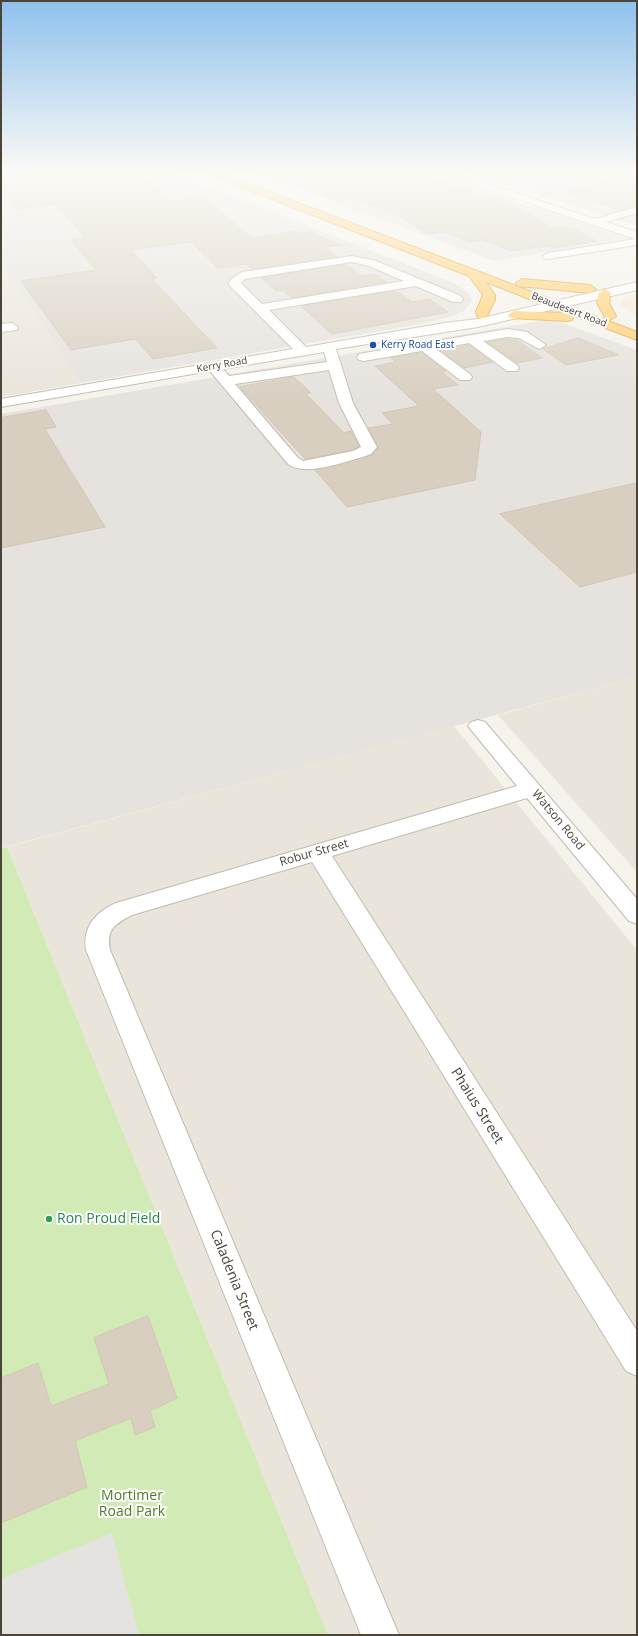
<!DOCTYPE html>
<html>
<head>
<meta charset="utf-8">
<style>
	body { margin:0 }
	#map { position:relative; width:638px; height:1636px; overflow:hidden; background:#f6f3ec; font-family:"Open Sans",sans-serif }
	canvas { display:block }
	.frame { position:absolute; inset:0; border:2px solid #4b4439; pointer-events:none }
</style>
</head>
<body>
<div id="map">
<canvas width="638" height="1636"></canvas>
<div class="frame"></div>
</div>
<script>
const ctx = document.querySelector('canvas').getContext('2d');
ctx.lineJoin = 'round';
function fillPath(path, color) {
  ctx.fillStyle = color;
  ctx.fill(path, 'evenodd');
}
function strokePath(path, color, width, dash) {
  ctx.strokeStyle = color;
  ctx.lineWidth = width;
  ctx.lineCap = dash ? 'butt' : 'round';
  ctx.setLineDash(dash || []);
  ctx.stroke(path);
}
function drawText(font, color, halo, rows, align = 'center') {
  ctx.font = font + ' "Open Sans",sans-serif';
  ctx.lineWidth = 4;
  ctx.setLineDash([]);
  ctx.textBaseline = 'middle';
  ctx.strokeStyle = halo;
  ctx.fillStyle = color;
  for (const [text, x, y, turn = 0] of rows) {
    ctx.save();
    ctx.translate(x, y);
    ctx.rotate((+turn || 0) * Math.PI / 180);
    ctx.textAlign = isNaN(turn) ? turn : align;
    if (halo) ctx.strokeText(text, 0, 0);
    ctx.fillText(text, 0, 0);
    ctx.restore();
  }
}
const residential = new Path2D(`
	M 1,262 L 81,383 L 1,397 Z
	M 637,677 L 637,872 L 498,715 Z
	M 454,726 L 637,950 L 637,1635 L 328,1635 L 7,847 Z`);
const commercial = new Path2D(`
	M 637,293 L 637,316 L 621,307 L 621,299 Z`);
const industrial = new Path2D(`
	M 1,173 L 173,173 L 454,283 L 470,294 L 472,301 L 464,311 L 450,317 L 420,324 L 81,383 L 1,262 Z
	M 254,173 L 429,173 L 628,238 L 495,261 Z
	M 469,173 L 637,173 L 637,226 Z
	M 551,319 L 637,350 L 637,677 L 1,848 L 1,414 Z`);
const green = new Path2D(`
	M 7,847 L 328,1635 L 1,1635 L 1,848 Z`);
const parking = new Path2D(`
	M 112,1533 L 139,1635 L 1,1635 L 1,1579 Z`);
const building = new Path2D(`
	M 1,173 L 140,173 L 171,201 L 205,198 L 252,238 L 297,231 L 299,234 L 310,232 L 341,245 L 324,247 L 337,257 L 252,269 L 246,264 L 221,268 L 217,267 L 191,242 L 131,250 L 157,278 L 152,279 L 217,348 L 153,359 L 135,339 L 71,350 L 21,281 L 96,270 L 71,240 L 85,238 L 55,204 L 17,209 L 1,189 Z
	M 291,173 L 425,173 L 425,177 L 515,206 L 553,228 L 564,226 L 569,229 L 573,228 L 596,241 L 554,248 L 547,246 L 512,251 L 482,240 L 470,242 L 443,232 L 428,234 L 398,215 L 344,195 L 331,198 L 299,186 L 313,183 Z
	M 630,173 L 637,173 L 637,206 L 621,210 L 567,193 Z
	M 346,264 L 361,276 L 375,274 L 386,282 L 292,298 L 283,290 L 276,291 L 262,278 Z
	M 397,291 L 412,302 L 429,299 L 448,312 L 332,334 L 301,306 Z
	M 579,338 L 619,355 L 566,365 L 543,349 Z
	M 507,339 L 510,340 L 516,339 L 542,358 L 517,363 L 487,342 Z
	M 470,345 L 493,362 L 464,368 L 440,350 Z
	M 422,353 L 446,371 L 442,372 L 458,385 L 433,389 L 481,432 L 475,480 L 347,507 L 315,470 L 372,455 L 378,447 L 368,428 L 393,424 L 382,413 L 419,406 L 375,366 L 395,362 L 391,358 Z
	M 294,377 L 311,393 L 306,394 L 344,433 L 351,431 L 359,446 L 353,450 L 305,459 L 240,387 Z
	M 46,410 L 56,427 L 45,429 L 105,527 L 1,548 L 1,418 Z
	M 637,483 L 637,572 L 580,587 L 500,514 Z
	M 148,1316 L 177,1398 L 150,1411 L 155,1427 L 135,1435 L 131,1418 L 75,1441 L 87,1487 L 1,1523 L 1,1378 L 38,1363 L 51,1406 L 109,1384 L 94,1338 Z`);
const minor = new Path2D(`
	M 440,173 L 456,173 L 595,219 L 637,207 L 637,213 L 606,222 L 637,232 L 637,245 L 548,259 L 544,258 L 542,256 L 548,253 L 635,239 Z
	M 352,256 L 376,261 L 461,296 L 463,299 L 461,302 L 453,302 L 416,286 L 269,310 L 306,347 L 444,323 L 478,319 L 637,282 L 637,290 L 478,327 L 336,349 L 353,403 L 377,447 L 371,454 L 363,457 C 342,462 306,477 288,464 L 210,371 L 1,407 L 1,399 L 293,349 L 231,287 L 229,284 L 230,280 L 242,272 ZM 352,262 L 369,266 L 404,281 L 262,304 L 241,283 L 245,279 ZM 324,352 L 327,362 L 229,376 L 223,369 ZM 329,370 L 339,403 L 361,447 L 353,451 L 303,461 L 298,458 L 235,384 Z
	M 12,323 L 18,327 L 17,330 L 1,332 L 1,324 Z
	M 508,329 L 527,332 L 546,345 L 539,349 L 519,338 L 508,337 L 483,341 L 517,365 L 519,368 L 517,371 L 507,371 L 469,343 L 436,349 L 470,374 L 472,377 L 470,380 L 460,380 L 422,351 L 364,361 L 359,360 L 357,357 L 359,354 L 364,353 Z
	M 478,720 L 485,722 L 637,899 L 637,924 L 629,921 L 527,798 L 332,856 L 637,1331 L 637,1376 L 626,1371 L 312,862 L 132,915 C 115,924 106,929 110,950 L 399,1635 L 361,1635 L 86,950 C 82,927 96,912 116,903 L 517,786 L 468,726 L 471,722 Z`);
const highway = new Path2D(`
	M 205,173 L 220,173 L 637,332 L 637,340 L 574,316 L 572,320 L 568,321 L 510,318 L 508,315 L 514,311 L 565,313 L 486,282 L 495,295 L 495,300 L 486,318 L 478,318 L 476,312 L 483,295 L 469,276 Z
	M 522,279 L 590,285 L 596,289 L 590,293 L 518,286 L 516,283 Z
	M 605,289 L 611,293 L 609,303 L 616,316 L 610,320 L 606,319 L 597,303 L 599,293 Z`);
const markers = [
	[373,345,4,"#1a4fb4"],
	[49,1219,4,"#2e9e5b"]
];
const farStreetnames = [
	["Beaudesert Road",569,310,21],
	["Kerry Road",222,365,-10]
];
const farTransitnames = [
	["Kerry Road East",381,345]
];
const streetNames = [
	["Watson Road",558,820,50],
	["Robur Street",314,853,-16]
];
const nearStreetnames = [
	["Phaius Street",477,1106,58],
	["Caladenia Street",234,1280,68]
];
const nearLeisurenames = [
	["Ron Proud Field",57,1219]
];
const nearParknames = [
	["Mortimer",132,1496],
	["Road Park",132,1512]
];
fillPath(residential, '#eae5da');
fillPath(commercial, '#f7ead8');
fillPath(industrial, '#e6e2dd');
fillPath(green, '#d2eab5');
fillPath(parking, '#e5e3e0');
fillPath(building, '#d8cfc1');
strokePath(building, '#d3c7b4', 1);
strokePath(minor, '#c2bbae', 2);
strokePath(highway, '#e0a43c', 2);
fillPath(minor, '#fff');
fillPath(highway, '#ffcf6e');
const sky = ctx.createLinearGradient(0, 0, 0, 402);
sky.addColorStop(0, '#8fc1ec');
sky.addColorStop(0.43, '#fbfaf6');
sky.addColorStop(1, '#fbfaf600');
ctx.fillStyle = sky;
ctx.fillRect(0, 0, 638, 402);
for (const [x, y, r, color] of markers) {
  const dot = new Path2D();
  dot.arc(x, y, r, 0, 2 * Math.PI);
  ctx.fillStyle = color;
  ctx.fill(dot);
  strokePath(dot, '#fff', 1.5);
}
drawText('10px', '#4b4439', '#fff', farStreetnames);
drawText('10px', '#164399', '#fff', farTransitnames, 'left');
drawText('12px', '#4b4439', '#fff', streetNames);
drawText('14px', '#4b4439', '#fff', nearStreetnames);
drawText('14px', '#27864d', '#fff', nearLeisurenames, 'left');
drawText('14px', '#4a7f2a', '#fff', nearParknames);
</script>
</body>
</html>
